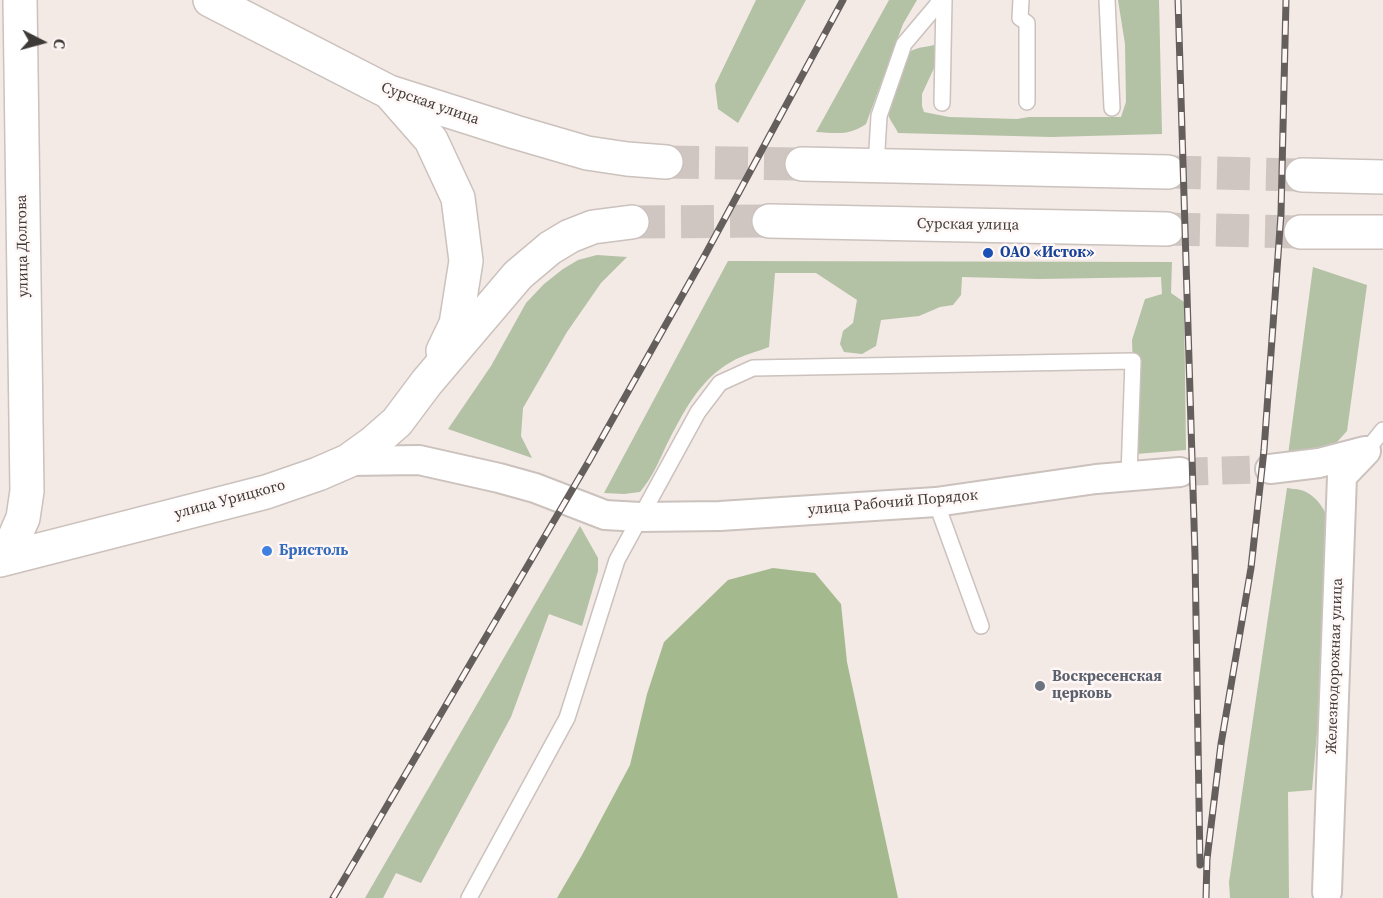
<!DOCTYPE html>
<html>
<head>
<meta charset="utf-8">
<style>
	body { margin:0 }
	#map { position:relative; width:1383px; height:898px; overflow:hidden; background:#f3e9e5; font-family:"Source Serif 4",serif }
	canvas { display:block }
	.north { position:absolute; left:12px; top:12px; width:60px; height:60px; -webkit-text-stroke:4px #fef7f5; paint-order:stroke; rotate:96deg; font-size:16px; font-weight:700; line-height:24px; text-align:center; color:#3d3937 }
	.north::after { content:''; display:block; margin:auto; width:21px; height:27px; background:#3d3937; clip-path:polygon(50% 0,100% 100%,50% 72%,0 100%) }
</style>
</head>
<body>
<div id="map">
<canvas width="1383" height="898"></canvas>
<div class="north">С</div>
</div>
<script>
const ctx = document.querySelector('canvas').getContext('2d');
ctx.lineJoin = 'round';
function fillPath(path, color) {
  ctx.fillStyle = color;
  ctx.fill(path, 'evenodd');
}
function strokePath(path, color, width, dash) {
  ctx.strokeStyle = color;
  ctx.lineWidth = width;
  ctx.lineCap = dash ? 'butt' : 'round';
  ctx.setLineDash(dash || []);
  ctx.stroke(path);
}
function drawText(font, color, halo, rows, align = 'center') {
  ctx.font = font + ' "Source Serif 4",serif';
  ctx.lineWidth = 5;
  ctx.setLineDash([]);
  ctx.textBaseline = 'middle';
  ctx.strokeStyle = halo;
  ctx.fillStyle = color;
  for (const [text, x, y, turn = 0] of rows) {
    ctx.save();
    ctx.translate(x, y);
    ctx.rotate((+turn || 0) * Math.PI / 180);
    ctx.textAlign = isNaN(turn) ? turn : align;
    if (halo) ctx.strokeText(text, 0, 0);
    ctx.fillText(text, 0, 0);
    ctx.restore();
  }
}
const green = new Path2D(`
	M 756,0 L 806,0 L 738,123 L 718,109 L 715,85 Z
	M 889,0 L 917,0 L 903,24 L 866,124 C 849,136 836,133 816,132 Z
	M 1118,0 L 1159,0 L 1162,134 L 1051,137 L 898,133 C 896,128 891,122 889,117 C 887,108 904,56 911,51 C 918,47 927,47 934,45 L 935,66 L 922,94 L 922,106 L 924,112 L 949,117 L 1017,119 L 1029,117 L 1121,117 L 1126,102 L 1125,44 Z
	M 597,255 L 627,257 L 601,283 L 567,332 L 523,408 L 521,436 L 532,458 L 448,429 L 491,366 L 526,303 L 544,284 L 563,269 L 578,260 Z
	M 728,261 L 1172,262 L 1171,293 L 1184,302 L 1186,450 L 1136,454 L 1132,340 L 1145,299 L 1162,294 L 1161,277 L 1039,279 L 962,277 L 961,295 L 953,305 L 940,307 L 919,316 L 881,320 L 876,346 L 862,354 L 844,352 L 840,344 L 843,331 L 853,323 L 857,300 L 816,273 L 775,273 L 769,347 C 757,352 742,355 731,362 C 699,380 683,413 667,444 C 659,461 652,478 640,492 L 624,494 L 604,493 Z
	M 1313,267 L 1367,285 L 1347,431 L 1337,442 L 1322,449 L 1288,455 Z
	M 1287,488 C 1293,489 1301,489 1306,492 C 1323,501 1329,519 1334,536 L 1312,790 L 1288,792 L 1289,898 L 1230,898 L 1229,882 L 1238,821 Z
	M 580,526 L 598,558 L 598,571 L 582,626 L 549,614 L 511,717 L 421,883 L 396,873 L 383,898 L 365,898 Z`);
const forest = new Path2D(`
	M 773,568 L 815,573 L 841,604 L 847,662 L 898,898 L 557,898 L 582,855 L 630,765 L 647,694 L 664,642 L 728,580 Z`);
const minorTunnel = new Path2D(`
	M 1180,472 L 1270,469`);
const primaryTunnel = new Path2D(`
	M 666,162 L 802,164
	M 1168,172 L 1302,175
	M 632,222 L 769,221
	M 1167,229 L 1301,232`);
const service = new Path2D(`
	M 1021,0 L 1020,18 L 1027,23 L 1027,102
	M 1107,0 L 1112,108
	M 942,103 L 944,0
	M 876,166 L 879,116 L 904,44 L 937,5 L 939,0
	M 1366,451 L 1383,430
	M 936,502 L 981,626
	M 469,898 L 567,718 L 617,560 L 698,412 L 720,383 L 753,368 L 1133,361 L 1129,475`);
const minor = new Path2D(`
	M 348,461 L 419,460 L 499,478 L 535,488 L 605,515 L 640,517 L 720,516 L 936,502 L 1096,479 L 1180,472
	M 1270,469 L 1319,463 L 1365,451
	M 1327,892 L 1342,476 L 1366,451`);
const primary = new Path2D(`
	M 210,0 L 389,92 L 515,132 L 587,153 L 627,159 L 666,162
	M 389,92 L 431,140 L 458,198 L 466,261 L 456,324 L 443,351
	M 802,164 L 1168,172
	M 1302,175 L 1383,177
	M 769,221 L 1167,229
	M 1301,232 L 1383,232
	M 0,557 L 13,541 L 23,518 L 27,491 L 20,0
	M 0,560 L 266,492 L 318,474 L 348,461 L 373,443 L 397,422 L 427,382 L 518,275 L 550,248 L 570,236 L 593,227 L 632,222`);
const rail = new Path2D(`
	M 1178,0 L 1195,555 L 1200,865
	M 333,898 L 589,461 L 705,255 L 843,0
	M 1206,898 L 1207,859 L 1221,744 L 1251,568 L 1264,450 L 1281,214 L 1286,0`);
const markers = [
	[988,253,6,"#1a4fb4"],
	[267,551,6,"#3f7fe0"],
	[1040,686,6,"#6b7280"]
];
const streetNames = [
	["Сурская улица",430,104,19],
	["Сурская улица",968,225,1],
	["улица Долгова",23,246,-91],
	["улица Урицкого",230,500,-15],
	["улица Рабочий Порядок",893,503,-5],
	["Железнодорожная улица",1335,666,-88]
];
const transitNames = [
	["ОАО «Исток»",1000,253]
];
const shopNames = [
	["Бристоль",279,551]
];
const worshipNames = [
	["Воскресенская",1052,677],
	["церковь",1052,694]
];
fillPath(green, '#b3c1a5');
fillPath(forest, '#a4ba8e');
strokePath(minorTunnel, '#cfc6c2', 28, [28, 14]);
strokePath(primaryTunnel, '#cfc6c2', 33, [33, 16]);
strokePath(service, '#cbc1bd', 18);
strokePath(minor, '#cbc1bd', 32);
strokePath(primary, '#cbc1bd', 36);
strokePath(service, '#fff', 15);
strokePath(minor, '#fff', 28);
strokePath(primary, '#fff', 33);
strokePath(rail, '#645f5d', 7);
strokePath(rail, '#fef7f5', 4.5, [14]);
for (const [x, y, r, color] of markers) {
  const dot = new Path2D();
  dot.arc(x, y, r, 0, 2 * Math.PI);
  ctx.fillStyle = color;
  ctx.fill(dot);
  strokePath(dot, '#fef7f5', 2);
}
drawText('15px', '#3d3937', '#fef7f5', streetNames);
drawText('bold 15px', '#164399', '#fef7f5', transitNames, 'left');
drawText('bold 15px', '#366cbe', '#fef7f5', shopNames, 'left');
drawText('bold 15px', '#5b616d', '#fef7f5', worshipNames, 'left');
</script>
</body>
</html>
